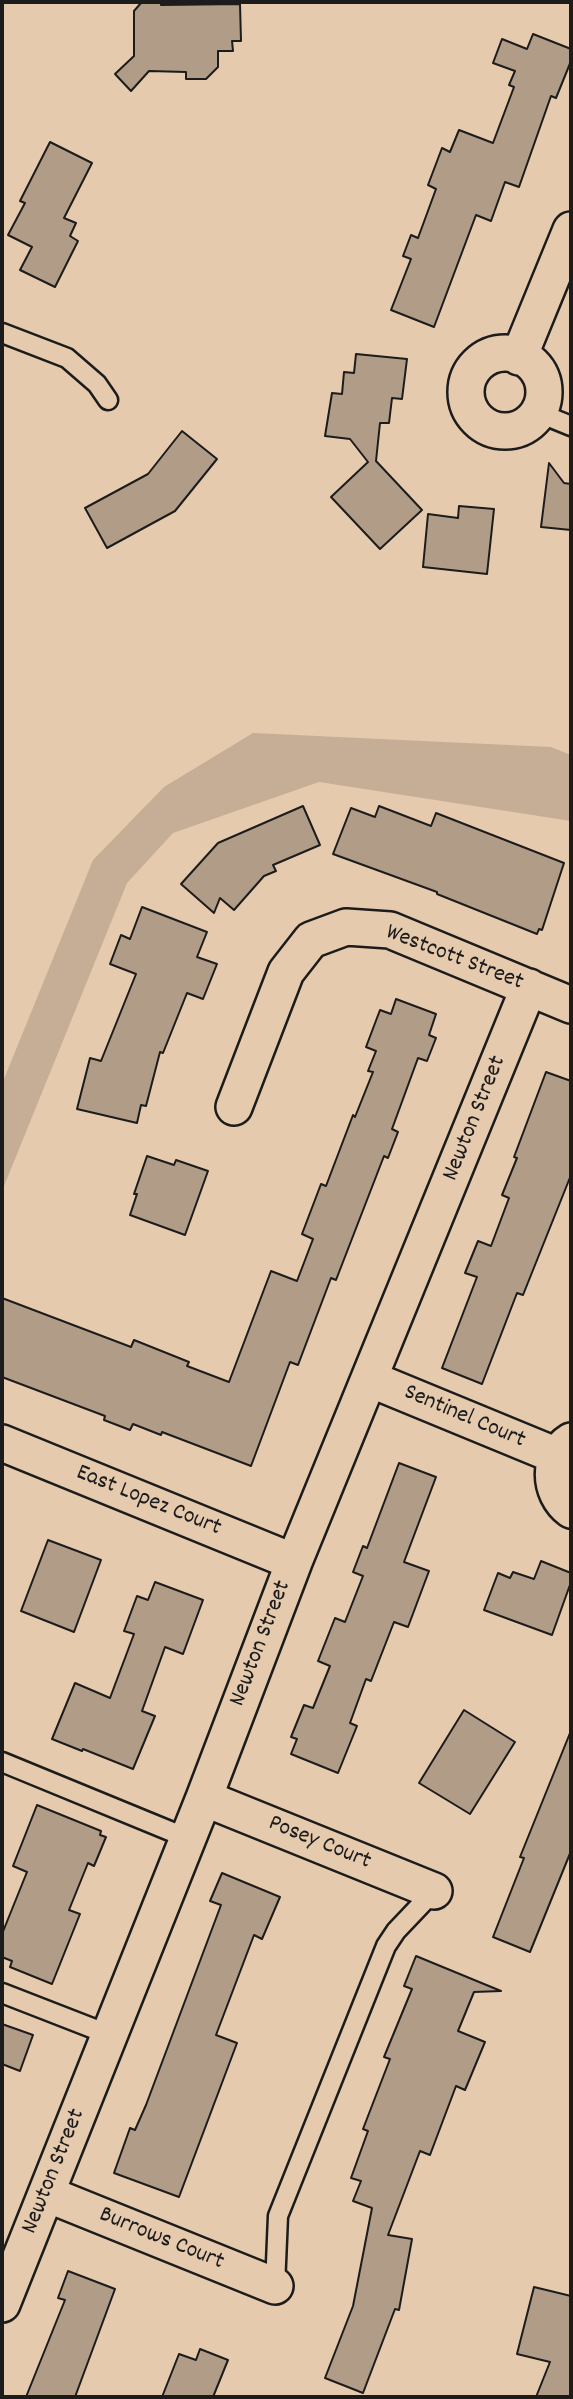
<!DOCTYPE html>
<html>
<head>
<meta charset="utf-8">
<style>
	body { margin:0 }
	#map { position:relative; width:573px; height:2399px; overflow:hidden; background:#e6caad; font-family:Dekko,sans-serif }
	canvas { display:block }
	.frame { position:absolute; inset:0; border:4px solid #1c1c1c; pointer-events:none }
</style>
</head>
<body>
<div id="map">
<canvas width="573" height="2399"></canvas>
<div class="frame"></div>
</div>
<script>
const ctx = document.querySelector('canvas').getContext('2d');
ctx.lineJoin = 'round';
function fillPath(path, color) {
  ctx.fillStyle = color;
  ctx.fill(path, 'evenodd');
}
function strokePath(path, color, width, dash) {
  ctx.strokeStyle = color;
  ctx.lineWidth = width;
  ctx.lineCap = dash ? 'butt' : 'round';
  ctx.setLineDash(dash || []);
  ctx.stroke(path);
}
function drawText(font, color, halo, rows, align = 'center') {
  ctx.font = font + ' Dekko,sans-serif';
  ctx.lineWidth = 6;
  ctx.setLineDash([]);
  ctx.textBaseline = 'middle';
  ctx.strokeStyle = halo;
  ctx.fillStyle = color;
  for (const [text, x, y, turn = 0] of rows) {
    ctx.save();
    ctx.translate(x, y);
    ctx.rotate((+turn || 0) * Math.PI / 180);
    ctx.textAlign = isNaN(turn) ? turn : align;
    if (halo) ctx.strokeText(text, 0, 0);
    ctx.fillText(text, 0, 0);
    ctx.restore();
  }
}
const green = new Path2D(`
	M 253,733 L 551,747 L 571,755 L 571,821 L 319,782 L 173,833 L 127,883 L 2,1191 L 2,1084 L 93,860 L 164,787 Z`);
const building = new Path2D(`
	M 141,3 L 161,3 L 161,5 L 240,4 L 241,41 L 232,41 L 233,51 L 218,51 L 218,67 L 206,79 L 186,79 L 186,72 L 149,71 L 131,91 L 115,74 L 134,56 L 134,11 Z
	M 533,34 L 571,49 L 571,61 L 556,98 L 551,96 L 519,187 L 505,182 L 491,221 L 476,215 L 434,327 L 391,310 L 411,259 L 403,256 L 411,235 L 418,238 L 436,189 L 428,185 L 442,148 L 450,152 L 459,130 L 493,143 L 514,87 L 509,85 L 515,71 L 493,63 L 502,39 L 527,49 Z
	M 50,142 L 92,163 L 64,218 L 76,223 L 70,236 L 78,241 L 55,287 L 20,270 L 32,247 L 8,235 L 25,203 L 20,201 Z
	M 356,354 L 407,359 L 402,399 L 392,398 L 389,423 L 380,423 L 376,461 L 422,510 L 380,549 L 331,497 L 368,462 L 350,439 L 325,436 L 332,393 L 342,394 L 344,372 L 354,373 Z
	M 182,431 L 217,459 L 175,511 L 107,548 L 85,508 L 148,474 Z
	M 549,463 L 564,483 L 571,484 L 571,530 L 541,527 Z
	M 459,506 L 494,509 L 487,574 L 423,567 L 428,514 L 458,518 Z
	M 303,806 L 320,845 L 273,865 L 276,871 L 264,876 L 234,910 L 220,898 L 214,913 L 181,884 L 218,843 Z
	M 379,806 L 431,826 L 436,813 L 564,863 L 542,930 L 539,929 L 537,934 L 437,894 L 437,892 L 333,854 L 351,808 L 375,817 Z
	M 142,907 L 207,932 L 197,957 L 217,964 L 203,999 L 187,993 L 163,1053 L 160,1052 L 146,1106 L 141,1105 L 137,1123 L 77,1109 L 90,1058 L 101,1061 L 136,974 L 110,964 L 121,935 L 130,939 Z
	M 396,999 L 436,1014 L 429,1035 L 436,1038 L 427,1061 L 418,1058 L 392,1129 L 398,1132 L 388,1158 L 384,1156 L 336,1280 L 331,1278 L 298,1365 L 290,1362 L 251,1466 L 162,1432 L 161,1435 L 133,1424 L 130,1430 L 104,1420 L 105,1416 L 2,1377 L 2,1298 L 131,1347 L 134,1340 L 189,1362 L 187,1366 L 229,1382 L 271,1271 L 297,1281 L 313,1239 L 302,1234 L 321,1184 L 326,1186 L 353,1115 L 355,1117 L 373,1072 L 368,1071 L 376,1051 L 366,1047 L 380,1010 L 391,1014 Z
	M 546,1072 L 571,1081 L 571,1175 L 523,1295 L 517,1293 L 482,1384 L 442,1368 L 477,1277 L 465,1273 L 478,1241 L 491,1246 L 509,1198 L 502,1195 L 517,1158 L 514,1157 Z
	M 147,1156 L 174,1165 L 176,1160 L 208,1171 L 185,1235 L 130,1215 L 137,1194 L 134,1194 Z
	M 399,1463 L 436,1477 L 404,1562 L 429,1571 L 408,1627 L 394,1622 L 371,1681 L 366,1679 L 350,1723 L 357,1726 L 338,1773 L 291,1754 L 297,1739 L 291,1737 L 304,1705 L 313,1708 L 330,1666 L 318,1661 L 335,1618 L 345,1622 L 363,1576 L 353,1572 L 363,1546 L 367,1548 Z
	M 48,1540 L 101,1560 L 74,1632 L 21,1611 Z
	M 541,1561 L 571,1573 L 571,1582 L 552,1635 L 484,1610 L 498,1573 L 510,1578 L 513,1572 L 534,1579 Z
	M 155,1582 L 203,1600 L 183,1654 L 165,1647 L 142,1711 L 155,1716 L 133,1769 L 83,1749 L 82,1751 L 52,1739 L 75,1683 L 110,1698 L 134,1634 L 124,1631 L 137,1596 L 148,1600 Z
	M 464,1710 L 515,1742 L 470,1814 L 419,1783 Z
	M 570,1733 L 571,1851 L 530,1952 L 493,1937 L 524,1858 L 520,1857 Z
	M 37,1805 L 101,1831 L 100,1835 L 106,1837 L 94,1866 L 88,1863 L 69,1910 L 80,1914 L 52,1984 L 10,1967 L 12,1961 L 2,1957 L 2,1934 L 27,1872 L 13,1866 Z
	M 222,1873 L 280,1897 L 262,1939 L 254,1935 L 216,2035 L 237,2043 L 179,2197 L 114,2173 L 130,2128 L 135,2130 L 146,2105 L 221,1905 L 210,1901 Z
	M 416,1956 L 501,1991 L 474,1992 L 458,2031 L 485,2042 L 465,2090 L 456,2086 L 430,2155 L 420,2151 L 388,2235 L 412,2239 L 399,2310 L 395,2309 L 363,2393 L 325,2378 L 353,2306 L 372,2208 L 353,2201 L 361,2181 L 351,2178 L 368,2131 L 363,2129 L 390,2059 L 384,2057 L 412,1989 L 404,1986 Z
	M 2,2024 L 33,2035 L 20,2071 L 2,2064 Z
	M 68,2271 L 115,2289 L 75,2397 L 26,2397 L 65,2300 L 58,2298 Z
	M 534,2287 L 571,2296 L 571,2397 L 536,2397 L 550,2362 L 517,2354 Z
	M 200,2349 L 228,2360 L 213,2397 L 162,2397 L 179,2354 L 196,2360 Z`);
const lane = new Path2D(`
	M 2,333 L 67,358 L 97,384 L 108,400
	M 539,413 L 571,426
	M 2,1762 L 187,1838
	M 2,1993 L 110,2035
	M 275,2286 L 278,2216 L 386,1946 L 396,1931 L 434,1891`);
const street = new Path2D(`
	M466 392a39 39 0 1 1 78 0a39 39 0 1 1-78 0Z
	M 519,357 L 571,230
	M 234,1107 L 286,972 L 311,940 L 346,927 L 390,930 L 571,1005
	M 370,1379 L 557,1456
	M 571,1441 C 547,1456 548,1493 571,1510
	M 2,1443 L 294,1562
	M 204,1798 L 434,1891
	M 47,2194 L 275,2286
	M 2,2304 L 204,1798 L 294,1562 L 529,987`);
const streetNames = [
	["Westcott Street",454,959,21],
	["Newton Street",476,1119,-68],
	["Sentinel Court",464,1418,23],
	["East Lopez Court",148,1502,22],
	["Newton Street",262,1644,-69],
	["Posey Court",319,1844,22],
	["Newton Street",55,2172,-68],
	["Burrows Court",161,2240,22]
];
fillPath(green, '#c5ae95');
fillPath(building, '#b19c87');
strokePath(building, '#1c1c1c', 2);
strokePath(lane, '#1c1c1c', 23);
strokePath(street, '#1c1c1c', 40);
strokePath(lane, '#e6caad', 18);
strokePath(street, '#e6caad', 35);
drawText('24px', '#1c1c1c', '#e6caad', streetNames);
</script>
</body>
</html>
